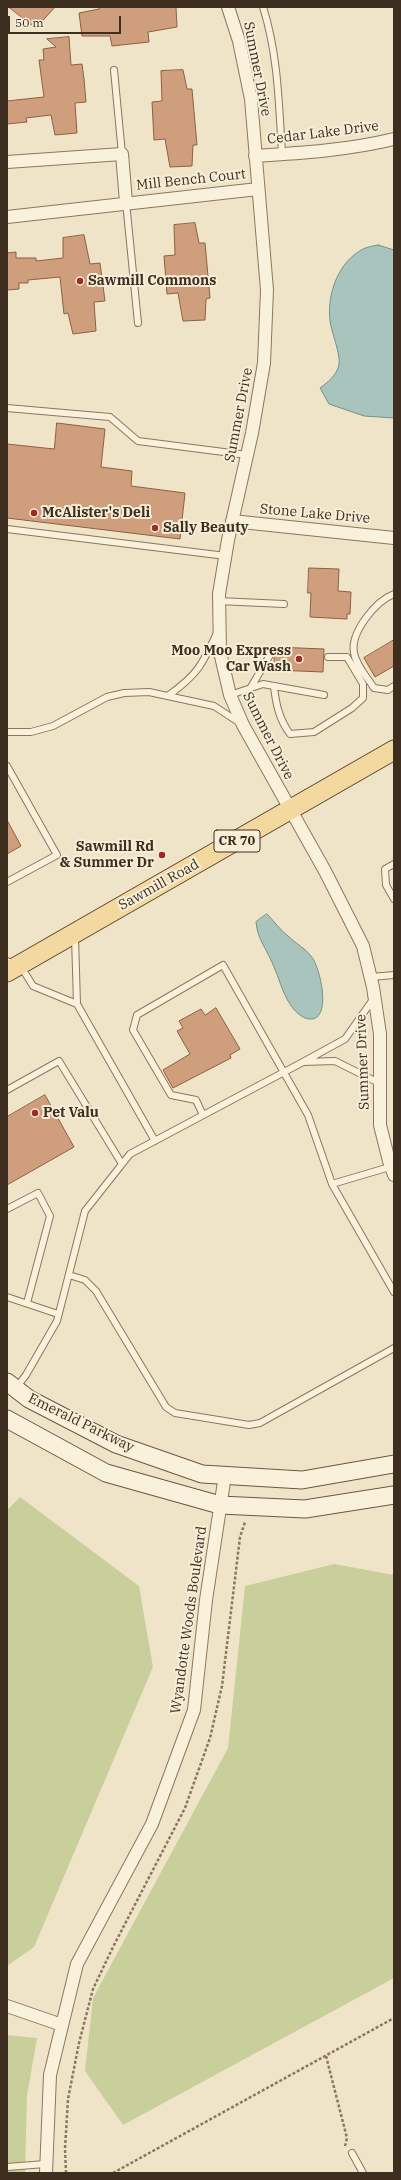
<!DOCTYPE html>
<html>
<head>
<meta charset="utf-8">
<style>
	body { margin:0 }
	#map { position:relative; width:401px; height:2180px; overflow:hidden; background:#f0e4c8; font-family:"IBM Plex Serif",serif }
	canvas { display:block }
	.frame { position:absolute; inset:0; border:8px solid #3d2e20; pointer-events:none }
	.scale { position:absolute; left:8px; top:16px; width:113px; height:18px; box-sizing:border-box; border:2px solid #3d2e20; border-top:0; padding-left:5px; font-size:12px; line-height:14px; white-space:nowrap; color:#3d2e20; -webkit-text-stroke:3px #f7eed8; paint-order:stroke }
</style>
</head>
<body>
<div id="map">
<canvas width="401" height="2180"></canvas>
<div class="frame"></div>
<div class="scale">50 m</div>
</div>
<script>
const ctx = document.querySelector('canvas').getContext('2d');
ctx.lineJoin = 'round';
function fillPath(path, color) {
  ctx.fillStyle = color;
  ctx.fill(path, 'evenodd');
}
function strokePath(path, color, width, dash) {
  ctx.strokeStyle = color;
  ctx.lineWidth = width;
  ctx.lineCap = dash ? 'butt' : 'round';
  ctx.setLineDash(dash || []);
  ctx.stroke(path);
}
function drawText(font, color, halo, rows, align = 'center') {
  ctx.font = font + ' "IBM Plex Serif",serif';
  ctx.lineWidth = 4;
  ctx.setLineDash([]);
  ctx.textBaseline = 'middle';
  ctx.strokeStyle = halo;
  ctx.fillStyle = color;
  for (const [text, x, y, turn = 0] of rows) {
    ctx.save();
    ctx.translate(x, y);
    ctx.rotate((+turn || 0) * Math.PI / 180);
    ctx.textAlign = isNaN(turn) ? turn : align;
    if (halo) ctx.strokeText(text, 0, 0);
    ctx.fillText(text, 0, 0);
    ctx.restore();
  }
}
const green = new Path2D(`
	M 20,1497 L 139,1586 L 153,1667 L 34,1947 L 7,1966 L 7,1510 Z
	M 334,1564 L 394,1575 L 394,1978 L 123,2125 L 85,2071 L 93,1998 L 228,1748 L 245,1586 Z
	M 7,2035 L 37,2038 L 27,2096 L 25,2173 L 7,2173 Z`);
const water = new Path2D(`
	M 378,245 L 394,250 L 394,418 L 364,416 L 329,404 L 320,388 C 328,382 336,376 339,365 C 341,354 331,332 330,320 C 327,294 338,262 363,249 C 367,247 373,246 378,245 Z
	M 267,914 C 274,921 280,930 288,936 C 295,943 305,948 311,956 C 321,967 334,1028 305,1018 C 298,1015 292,1008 288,1001 C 282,991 279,978 274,967 C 268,951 257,939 256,922 Z`);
const building = new Path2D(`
	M 9,7 L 55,7 L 36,28 Z
	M 99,7 L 176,7 L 177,27 L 148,32 L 149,42 L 112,46 L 110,36 L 82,36 L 79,13 L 99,9 Z
	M 69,37 L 71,65 L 82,64 L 84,79 L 86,102 L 75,103 L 77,133 L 55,135 L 51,115 L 26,118 L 27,122 L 7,124 L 7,101 L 44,97 L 39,60 L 44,60 L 43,49 L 56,47 L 47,39 Z
	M 183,70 L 187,89 L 192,89 L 197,145 L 193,145 L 192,166 L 170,167 L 165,139 L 154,140 L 152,102 L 162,101 L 161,71 Z
	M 195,223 L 199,243 L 205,243 L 210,298 L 206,299 L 205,320 L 183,321 L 178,293 L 167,294 L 164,256 L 175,255 L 174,225 Z
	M 84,235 L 90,264 L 100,263 L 105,301 L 94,302 L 96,331 L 73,334 L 68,313 L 64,314 L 60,277 L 28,280 L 28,283 L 19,283 L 19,289 L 7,290 L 7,253 L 16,252 L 16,258 L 36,258 L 36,261 L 63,258 L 63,238 Z
	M 57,423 L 105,429 L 101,467 L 132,471 L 131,486 L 185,493 L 180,539 L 7,518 L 7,444 L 54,449 Z
	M 309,568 L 339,569 L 338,591 L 351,592 L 350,614 L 347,614 L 347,619 L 310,617 L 311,593 L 308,593 Z
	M 394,640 L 394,666 L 375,677 L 364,658 Z
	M 275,647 L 324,649 L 323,672 L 274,670 Z
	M 7,820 L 21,846 L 7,854 Z
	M 216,1008 L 240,1049 L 230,1055 L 231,1058 L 173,1088 L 163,1070 L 190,1054 L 177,1031 L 183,1028 L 179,1021 L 201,1009 L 205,1015 Z
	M 45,1095 L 74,1147 L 7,1185 L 7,1117 Z`);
const path = new Path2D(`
	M 326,2056 L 347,2138 L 345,2146
	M 66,2173 L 65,2149 L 68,2099 L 79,2043 L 93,1989 L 113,1947 L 185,1808 L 210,1738 L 222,1686 L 240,1537 L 245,1522
	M 113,2173 L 394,2018`);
const service = new Path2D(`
	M 263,7 C 278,54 279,105 282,154
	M 114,70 L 122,154
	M 126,202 L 138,323
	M 7,408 L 110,417 L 138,441 L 247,455
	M 7,529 L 226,556
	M 394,594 C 376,601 350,632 354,653 C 356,665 367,677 374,688 L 388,690 L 394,686
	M 218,601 L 284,604
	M 251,687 L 270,655
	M 274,687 C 276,704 279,719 290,734 L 314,732 L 352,708 L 363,698 L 363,684 L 347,657 L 328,657
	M 169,695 C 198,674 202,665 217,633
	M 230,695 L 263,684 L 324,695
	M 7,732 L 31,732 L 53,726 L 107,697 L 124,693 L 149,692 L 214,706 L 240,723
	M 7,766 L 57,855 L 7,882
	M 394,864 L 385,869 L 386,885 L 394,899
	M 75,937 L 77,1004 L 155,1141
	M 7,961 L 20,965 L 33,986 L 77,1004
	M 371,977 L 394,975
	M 374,998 L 345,1039 L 303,1062 L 335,1061 L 379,1083
	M 7,1090 L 59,1061 L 122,1164
	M 203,1115 L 196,1100 L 171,1095 L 133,1030 L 137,1015 L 223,965 L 308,1115 L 332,1184 L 393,1166
	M 332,1184 L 394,1292
	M 7,1209 L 38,1193 L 50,1216 L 27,1303
	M 69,1275 L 85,1280 L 96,1291 L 166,1407 L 175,1413 L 249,1425 L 260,1423 L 394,1348
	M 7,1297 L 58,1314
	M 16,1388 L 26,1375 L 57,1321 L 85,1211 L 130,1154 L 303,1062
	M 352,2153 L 363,2173
	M 7,2167 L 45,2164`);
const minor = new Path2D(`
	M 228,7 L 239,41 L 251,99 L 267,290 L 264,363 L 252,433 L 228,540 L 219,594 L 220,652 L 230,695 L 243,725 L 325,871 L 363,946 L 373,987 L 380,1034 L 380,1125 L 389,1161 L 394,1175
	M 255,156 C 302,153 349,150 394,139
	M 7,162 L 122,154 L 126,202
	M 7,217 L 258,189
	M 232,521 L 394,538
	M 7,2006 L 62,2025
	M 46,2173 L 50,2075 L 77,1964 L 152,1824 L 194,1710 L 206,1600 L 225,1475`);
const secondary = new Path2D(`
	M 7,1382 L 29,1399 L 116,1444 L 202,1474 L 302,1480 L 394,1464
	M 7,1419 L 106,1473 L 220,1505 L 305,1509 L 394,1495`);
const primary = new Path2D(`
	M 7,972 L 394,750`);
const markers = [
	[80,281,4,"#9e2a2b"],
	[34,513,4,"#9e2a2b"],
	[155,528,4,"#9e2a2b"],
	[299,659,4,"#9e2a2b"],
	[162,855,4,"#9e2a2b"],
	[35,1113,4,"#9e2a2b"]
];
const shields = [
	[237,841,46]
];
const shieldNames = [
	["CR 70",237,841]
];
const streetNames = [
	["Summer Drive",257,69,79],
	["Cedar Lake Drive",323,133,-7],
	["Mill Bench Court",191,180,-6],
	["Summer Drive",239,415,-79],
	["Stone Lake Drive",315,514,5],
	["Summer Drive",268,736,63],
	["Sawmill Road",159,885,-29],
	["Summer Drive",363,1062,-92],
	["Emerald Parkway",81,1423,26],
	["Wyandotte Woods Boulevard",189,1620,-82]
];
const poiNames = [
	["Sawmill Commons",88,281],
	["McAlister's Deli",42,513],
	["Sally Beauty",163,528],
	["Moo Moo Express",291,651,"right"],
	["Car Wash",291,667,"right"],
	["Sawmill Rd",154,847,"right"],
	["& Summer Dr",154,863,"right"],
	["Pet Valu",43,1113]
];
fillPath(green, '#c9cf9b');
fillPath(water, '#a9c4bc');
strokePath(water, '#6f938a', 1);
fillPath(building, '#cf9f7d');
strokePath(building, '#8d5f41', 1);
strokePath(service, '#8d765c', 8);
strokePath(minor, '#8d765c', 14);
strokePath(secondary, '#6f573f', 19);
strokePath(primary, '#5b4430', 21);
strokePath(path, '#8d765c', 2.5, [3, 2]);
strokePath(service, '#faf1dc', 6);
strokePath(minor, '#faf1dc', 12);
strokePath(secondary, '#faf1dc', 17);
strokePath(primary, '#f3d9a0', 19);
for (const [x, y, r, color] of markers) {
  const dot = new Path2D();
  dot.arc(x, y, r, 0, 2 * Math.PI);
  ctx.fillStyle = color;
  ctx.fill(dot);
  strokePath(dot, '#f7eed8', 1.5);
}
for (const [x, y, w] of shields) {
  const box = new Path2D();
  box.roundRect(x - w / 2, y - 11, w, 22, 3);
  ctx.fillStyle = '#f7eed8';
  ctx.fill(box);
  strokePath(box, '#3d2e20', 1);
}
drawText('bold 13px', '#3d2e20', null, shieldNames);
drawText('14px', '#3d2e20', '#f7eed8', streetNames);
drawText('bold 14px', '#3d2e20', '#f7eed8', poiNames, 'left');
</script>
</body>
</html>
